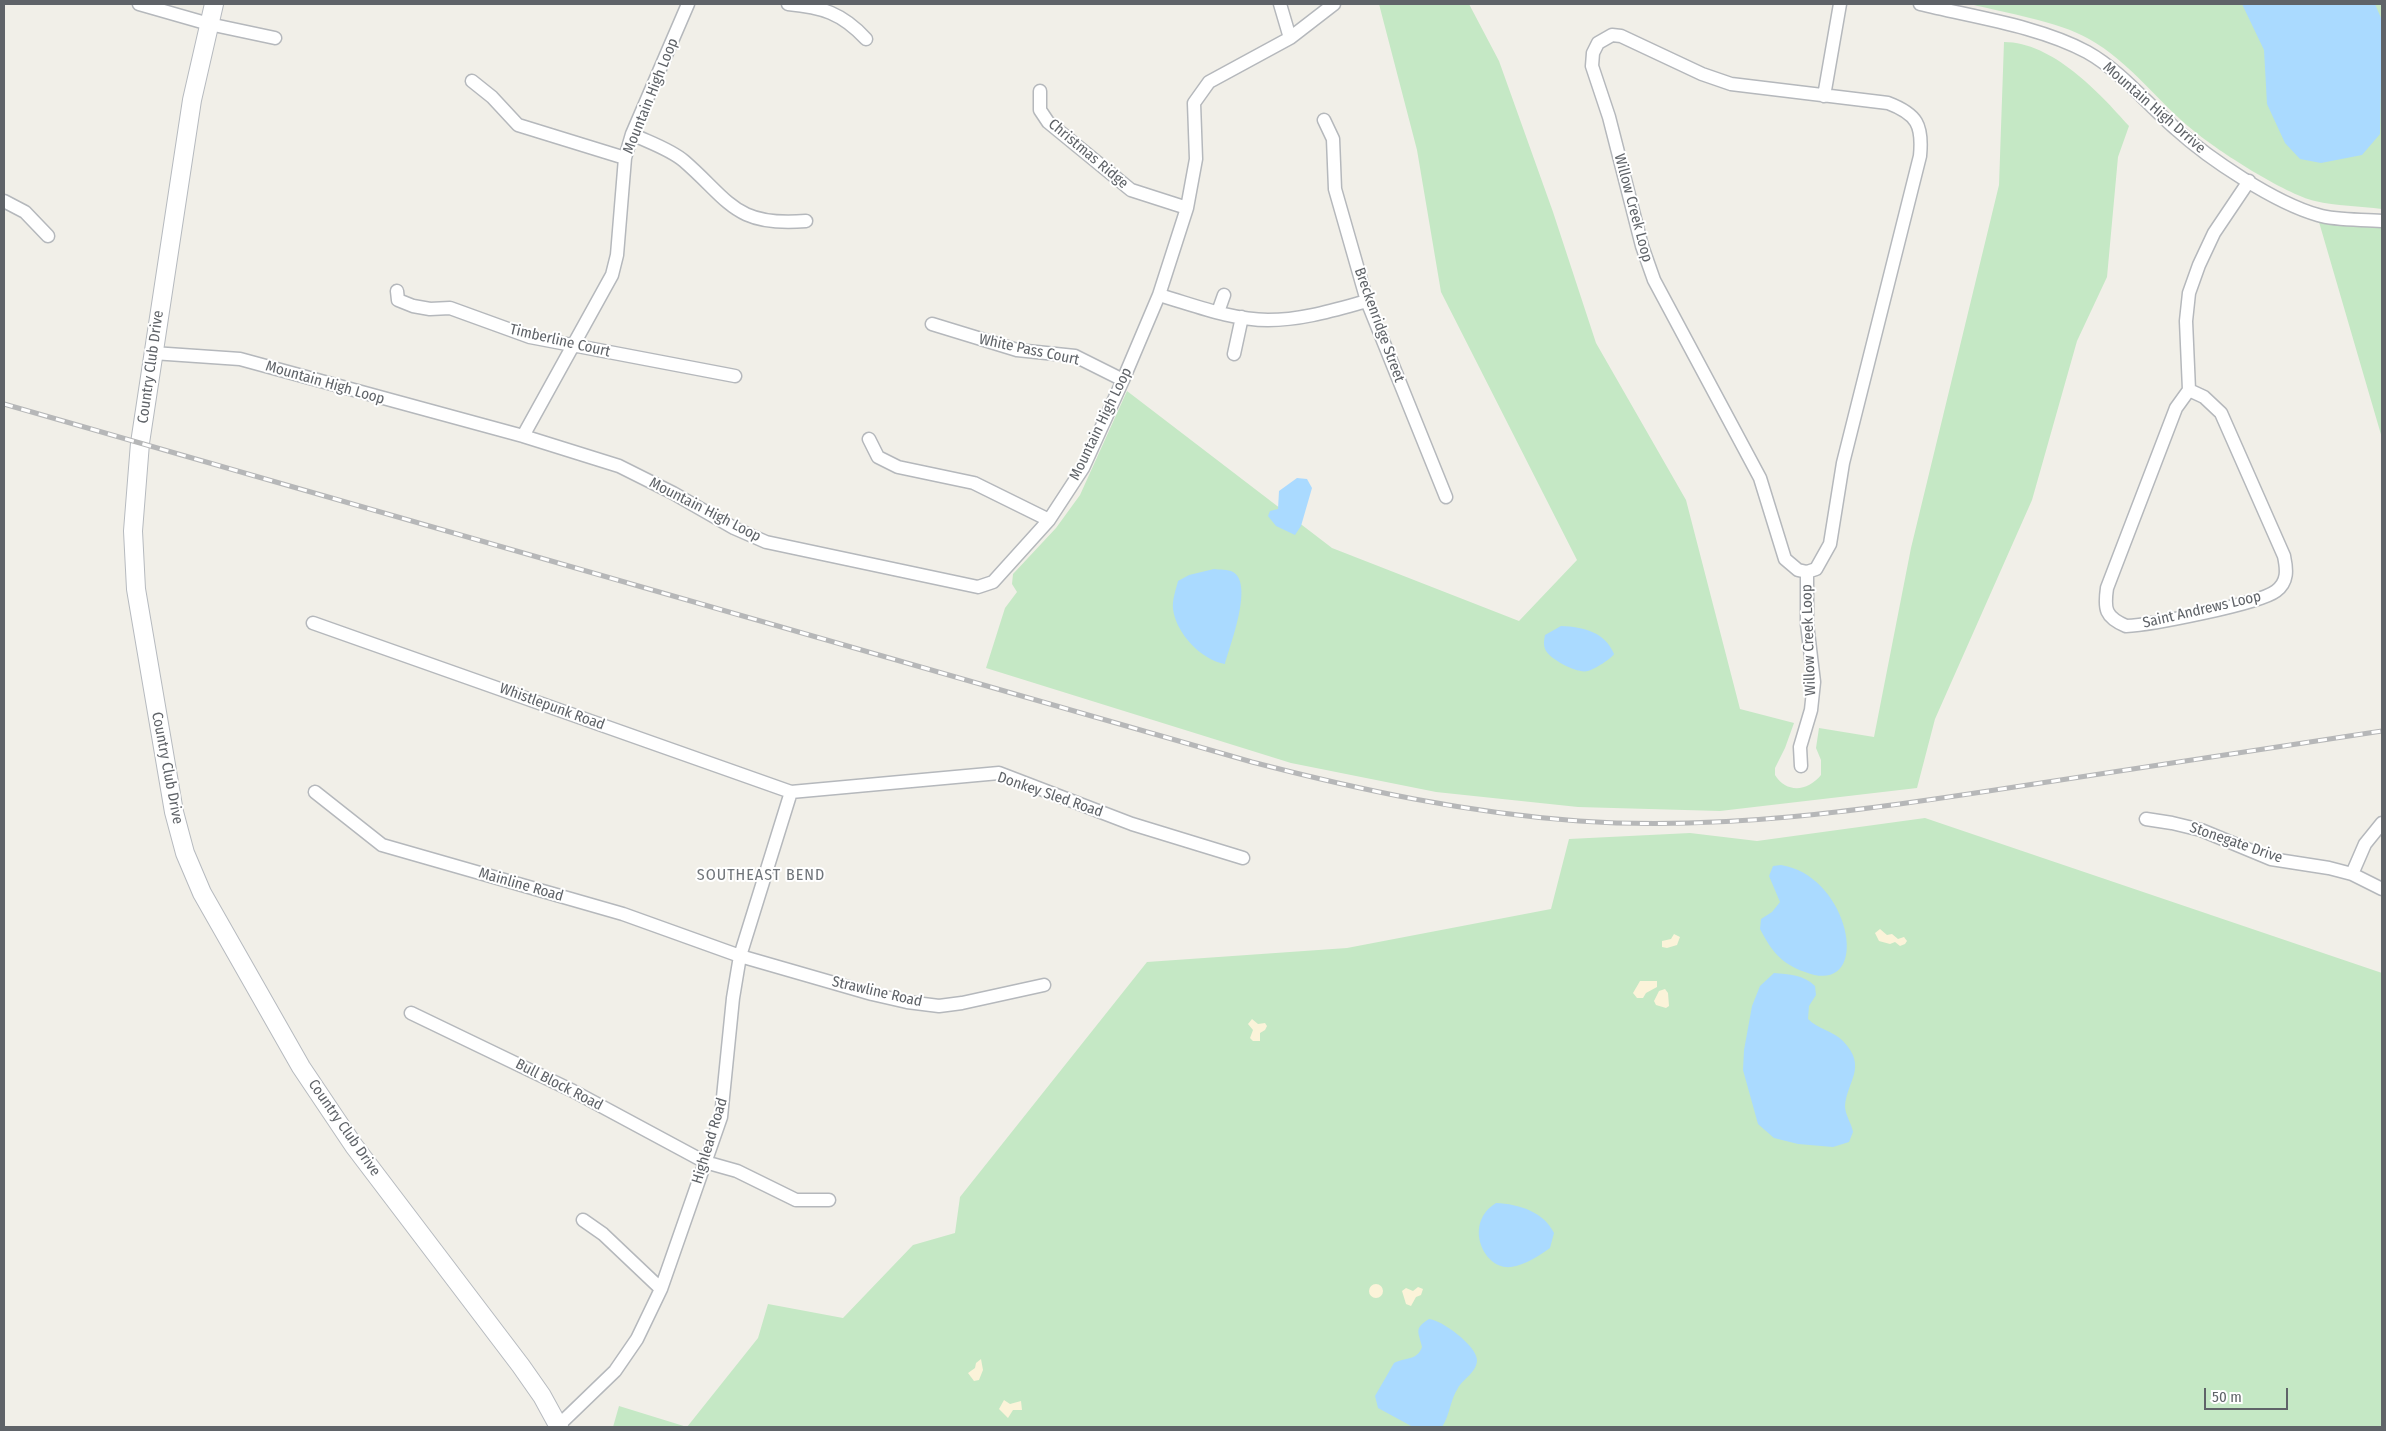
<!DOCTYPE html>
<html>
<head>
<meta charset="utf-8">
<style>
	body { margin:0 }
	#map { position:relative; width:2386px; height:1431px; overflow:hidden; background:#f1efe8; font-family:"Fira Sans Condensed",sans-serif }
	canvas { display:block }
	.frame { position:absolute; inset:0; border:5px solid #5f6368; pointer-events:none }
	.scale { position:absolute; left:2204px; top:1388px; width:84px; height:22px; box-sizing:border-box; border:2px solid #5f6368; border-top:0; padding-left:6px; font-size:15px; line-height:18px; white-space:nowrap; color:#5f6368; -webkit-text-stroke:4px #fff; paint-order:stroke }
</style>
</head>
<body>
<div id="map">
<canvas width="2386" height="1431"></canvas>
<div class="frame"></div>
<div class="scale">50 m</div>
</div>
<script>
const ctx = document.querySelector('canvas').getContext('2d');
ctx.lineJoin = 'round';
function fillPath(path, color) {
  ctx.fillStyle = color;
  ctx.fill(path, 'evenodd');
}
function strokePath(path, color, width, dash) {
  ctx.strokeStyle = color;
  ctx.lineWidth = width;
  ctx.lineCap = dash ? 'butt' : 'round';
  ctx.setLineDash(dash || []);
  ctx.stroke(path);
}
function drawText(font, color, halo, rows, align = 'center') {
  ctx.font = font + ' "Fira Sans Condensed",sans-serif';
  ctx.lineWidth = 4;
  ctx.setLineDash([]);
  ctx.textBaseline = 'middle';
  ctx.strokeStyle = halo;
  ctx.fillStyle = color;
  for (const [text, x, y, turn = 0] of rows) {
    ctx.save();
    ctx.translate(x, y);
    ctx.rotate((+turn || 0) * Math.PI / 180);
    ctx.textAlign = isNaN(turn) ? turn : align;
    if (halo) ctx.strokeText(text, 0, 0);
    ctx.fillText(text, 0, 0);
    ctx.restore();
  }
}
const green = new Path2D(`
	M 1379,4 L 1469,4 L 1499,61 L 1553,212 L 1596,343 L 1686,500 L 1740,709 L 1794,723 L 1785,748 L 1775,768 L 1775,775 C 1787,794 1808,791 1821,775 L 1821,760 L 1816,748 L 1819,728 L 1874,737 L 1911,548 L 1999,185 L 2004,42 C 2052,42 2099,92 2129,126 L 2118,157 L 2107,277 L 2077,341 L 2032,500 L 1935,719 L 1917,788 L 1720,811 L 1578,807 L 1436,792 L 1291,763 L 986,668 L 1005,608 L 1017,592 L 1012,584 L 1013,574 L 1056,528 L 1080,495 L 1127,391 L 1332,548 L 1519,621 L 1577,560 L 1441,292 L 1417,150 Z
	M 1970,4 L 2382,4 L 2382,209 C 2360,206 2336,206 2315,201 C 2285,194 2218,151 2194,131 C 2158,102 2130,62 2089,39 C 2058,21 2005,13 1970,4 Z
	M 2319,222 L 2382,228 L 2382,438 Z
	M 1925,818 L 2382,973 L 2382,1427 L 613,1427 L 619,1406 L 687,1427 L 758,1338 L 768,1304 L 843,1318 L 913,1245 L 955,1233 L 960,1197 L 1147,962 L 1347,948 L 1551,909 L 1569,839 L 1690,833 L 1757,841 Z`);
const sand = new Path2D(`
	M 1880,929 L 1887,935 L 1892,934 L 1898,939 L 1904,937 L 1907,941 L 1905,944 L 1900,946 L 1895,942 L 1890,944 L 1879,941 L 1875,933 Z
	M 1674,934 L 1680,937 L 1677,945 L 1667,948 L 1662,947 L 1662,941 L 1671,939 Z
	M 1640,981 L 1657,981 L 1657,987 L 1646,993 L 1643,998 L 1637,998 L 1633,993 Z
	M 1665,989 L 1668,993 L 1669,1006 L 1666,1008 L 1656,1005 L 1654,1001 L 1659,991 Z
	M 1252,1019 L 1258,1024 L 1265,1023 L 1267,1026 L 1265,1030 L 1260,1033 L 1260,1041 L 1253,1041 L 1250,1038 L 1253,1030 L 1248,1024 Z
	M1369 1291a7 7 0 1 1 14 0a7 7 0 1 1-14 0Z
	M 1418,1287 L 1423,1289 L 1421,1295 L 1416,1297 L 1411,1306 L 1406,1304 L 1402,1291 L 1406,1288 L 1413,1291 Z
	M 981,1359 L 983,1370 L 979,1380 L 974,1381 L 968,1373 L 975,1368 L 976,1363 Z
	M 1004,1400 L 1010,1404 L 1021,1401 L 1022,1410 L 1013,1410 L 1008,1418 L 999,1409 Z`);
const water = new Path2D(`
	M 2242,4 L 2375,4 L 2381,18 L 2382,30 L 2380,134 L 2362,155 L 2321,163 L 2300,159 L 2285,143 L 2267,104 L 2264,50 Z
	M 1297,478 L 1307,479 L 1312,488 L 1301,526 L 1295,535 L 1276,526 L 1268,516 L 1270,511 L 1278,509 L 1279,491 Z
	M 1214,569 C 1219,570 1228,569 1233,572 C 1254,584 1230,645 1225,664 C 1201,660 1176,633 1173,609 C 1172,600 1176,589 1178,581 L 1189,575 Z
	M 1561,626 C 1584,627 1605,632 1614,654 C 1611,659 1595,669 1588,671 C 1577,674 1552,660 1546,651 C 1543,645 1544,641 1545,635 Z
	M 1781,865 C 1852,876 1874,999 1805,972 C 1781,964 1771,950 1760,929 L 1761,919 L 1772,912 L 1780,902 L 1769,876 L 1773,866 Z
	M 1774,973 C 1789,974 1804,975 1815,986 L 1816,995 L 1809,1006 L 1808,1019 C 1818,1029 1833,1031 1843,1041 C 1868,1067 1847,1081 1845,1106 C 1845,1115 1852,1124 1853,1132 L 1849,1142 L 1833,1147 L 1798,1144 L 1774,1138 L 1758,1124 L 1743,1070 L 1744,1050 L 1752,1006 L 1760,986 Z
	M 1496,1203 C 1519,1204 1544,1212 1554,1233 L 1550,1248 C 1539,1256 1525,1265 1511,1267 C 1483,1270 1463,1223 1496,1203 Z
	M 1429,1319 C 1442,1320 1477,1346 1477,1360 C 1477,1372 1463,1379 1458,1388 C 1450,1400 1450,1415 1442,1427 L 1413,1427 L 1378,1408 L 1375,1396 L 1394,1363 C 1405,1357 1417,1361 1422,1347 C 1419,1332 1413,1329 1429,1319 Z`);
const street = new Path2D(`
	M 139,4 L 209,24 L 275,38
	M 788,4 C 822,7 842,13 866,39
	M 1280,4 L 1290,38
	M 1920,4 C 1973,17 2039,26 2087,52 C 2121,71 2147,104 2176,129 C 2209,159 2275,203 2318,215 C 2338,221 2362,219 2382,221
	M 472,81 L 492,97 L 518,125 L 625,158
	M 1040,91 L 1040,110 L 1048,122 L 1131,190 L 1187,208
	M 1824,96 L 1840,4
	M 1324,120 L 1333,139 L 1335,189 L 1367,301 L 1446,497
	M 632,134 C 648,142 670,149 684,161 C 730,201 735,227 806,221
	M 4,201 L 25,212 L 48,236
	M 397,291 L 398,300 L 413,306 L 430,309 L 450,308 L 530,337 L 735,376
	M 1159,295 C 1194,305 1231,320 1268,320 C 1302,320 1334,310 1367,301
	M 1218,312 L 1224,295
	M 932,324 L 1017,350 L 1075,356 L 1123,380
	M 153,353 L 240,359 L 523,436 L 619,466 L 673,493 L 734,528 L 766,542 L 978,587 L 993,582 L 1049,520 L 1083,468 L 1123,380 L 1159,295 L 1187,208 L 1196,159 L 1194,103 L 1209,82 L 1290,38 L 1334,4
	M 1234,354 L 1242,317
	M 2189,390 L 2204,397 L 2221,413 L 2284,556 C 2287,570 2288,582 2276,591 C 2259,604 2150,625 2126,626 C 2105,617 2104,609 2107,588 L 2176,408 L 2189,390 L 2186,321 L 2189,293 L 2199,265 L 2214,233 L 2249,181
	M 523,436 L 612,275 L 617,255 L 625,158 L 632,134 L 688,4
	M 869,439 L 878,457 L 898,467 L 974,483 L 1049,520
	M 313,623 L 791,792 L 999,773 L 1132,824 L 1243,858
	M 1801,766 L 1800,747 L 1811,710 L 1814,682 L 1807,624 L 1807,572 L 1816,569 L 1830,544 L 1843,463 L 1920,156 C 1923,125 1917,114 1888,103 L 1731,84 L 1702,74 L 1621,36 L 1612,35 L 1598,43 L 1593,53 L 1592,66 L 1609,117 L 1642,246 L 1654,280 L 1760,478 L 1785,559 L 1798,570 L 1807,572
	M 315,792 L 382,845 L 623,914 L 740,956 L 872,994 L 907,1002 L 939,1006 L 962,1003 L 1044,985
	M 2146,819 L 2172,823 L 2201,830 L 2271,859 L 2329,868 L 2352,874 L 2382,889
	M 2352,874 L 2365,844 L 2382,823
	M 411,1013 L 573,1091 L 705,1162 L 737,1171 L 796,1200 L 829,1200
	M 583,1220 L 603,1234 L 661,1289
	M 558,1426 L 615,1371 L 637,1339 L 661,1289 L 721,1117 L 733,998 L 740,956 L 791,792`);
const secondary = new Path2D(`
	M 214,4 L 192,100 L 140,443 L 133,531 L 136,589 L 174,812 L 185,853 L 202,893 L 301,1067 L 354,1146 L 521,1366 L 542,1396 L 559,1427`);
const rail = new Path2D(`
	M 4,404 L 1252,762 C 1360,790 1468,813 1579,821 C 1723,831 1866,810 2008,788 C 2133,769 2257,750 2382,731`);
const streetNames = [
	["Mountain High Loop",651,96,-68],
	["Mountain High Drrive",2154,108,41],
	["Christmas Ridge",1088,154,40],
	["Willow Creek Loop",1633,208,75],
	["Breckenridge Street",1379,325,70],
	["Timberline Court",560,341,13],
	["White Pass Court",1029,350,12],
	["Country Club Drive",151,367,-82],
	["Mountain High Loop",325,383,16],
	["Mountain High Loop",1101,424,-64],
	["Mountain High Loop",705,510,27],
	["Saint Andrews Loop",2202,610,-13],
	["Willow Creek Loop",1809,640,-92],
	["Whistlepunk Road",552,707,20],
	["Country Club Drive",167,768,79],
	["Donkey Sled Road",1050,795,19],
	["Stonegate Drive",2236,843,19],
	["Mainline Road",521,885,16],
	["Strawline Road",877,992,13],
	["Bull Block Road",559,1085,27],
	["Country Club Drive",344,1128,55],
	["Highlead Road",710,1141,-73]
];
const neighbourhoodNames = [
	["SOUTHEAST BEND",761,876]
];
fillPath(green, '#c5e8c5');
fillPath(sand, '#fbf3d9');
fillPath(water, '#aadaff');
strokePath(street, '#b5b8bc', 15);
strokePath(secondary, '#b6babf', 20);
strokePath(street, '#fff', 12);
strokePath(secondary, '#fff', 18);
strokePath(rail, '#b6b7b8', 5);
strokePath(rail, '#fff', 3, [9]);
drawText('15px', '#5f6368', '#fff', streetNames);
ctx.letterSpacing = '1px';
drawText('16px', '#70757a', '#fff', neighbourhoodNames);
ctx.letterSpacing = '0px';
</script>
</body>
</html>
